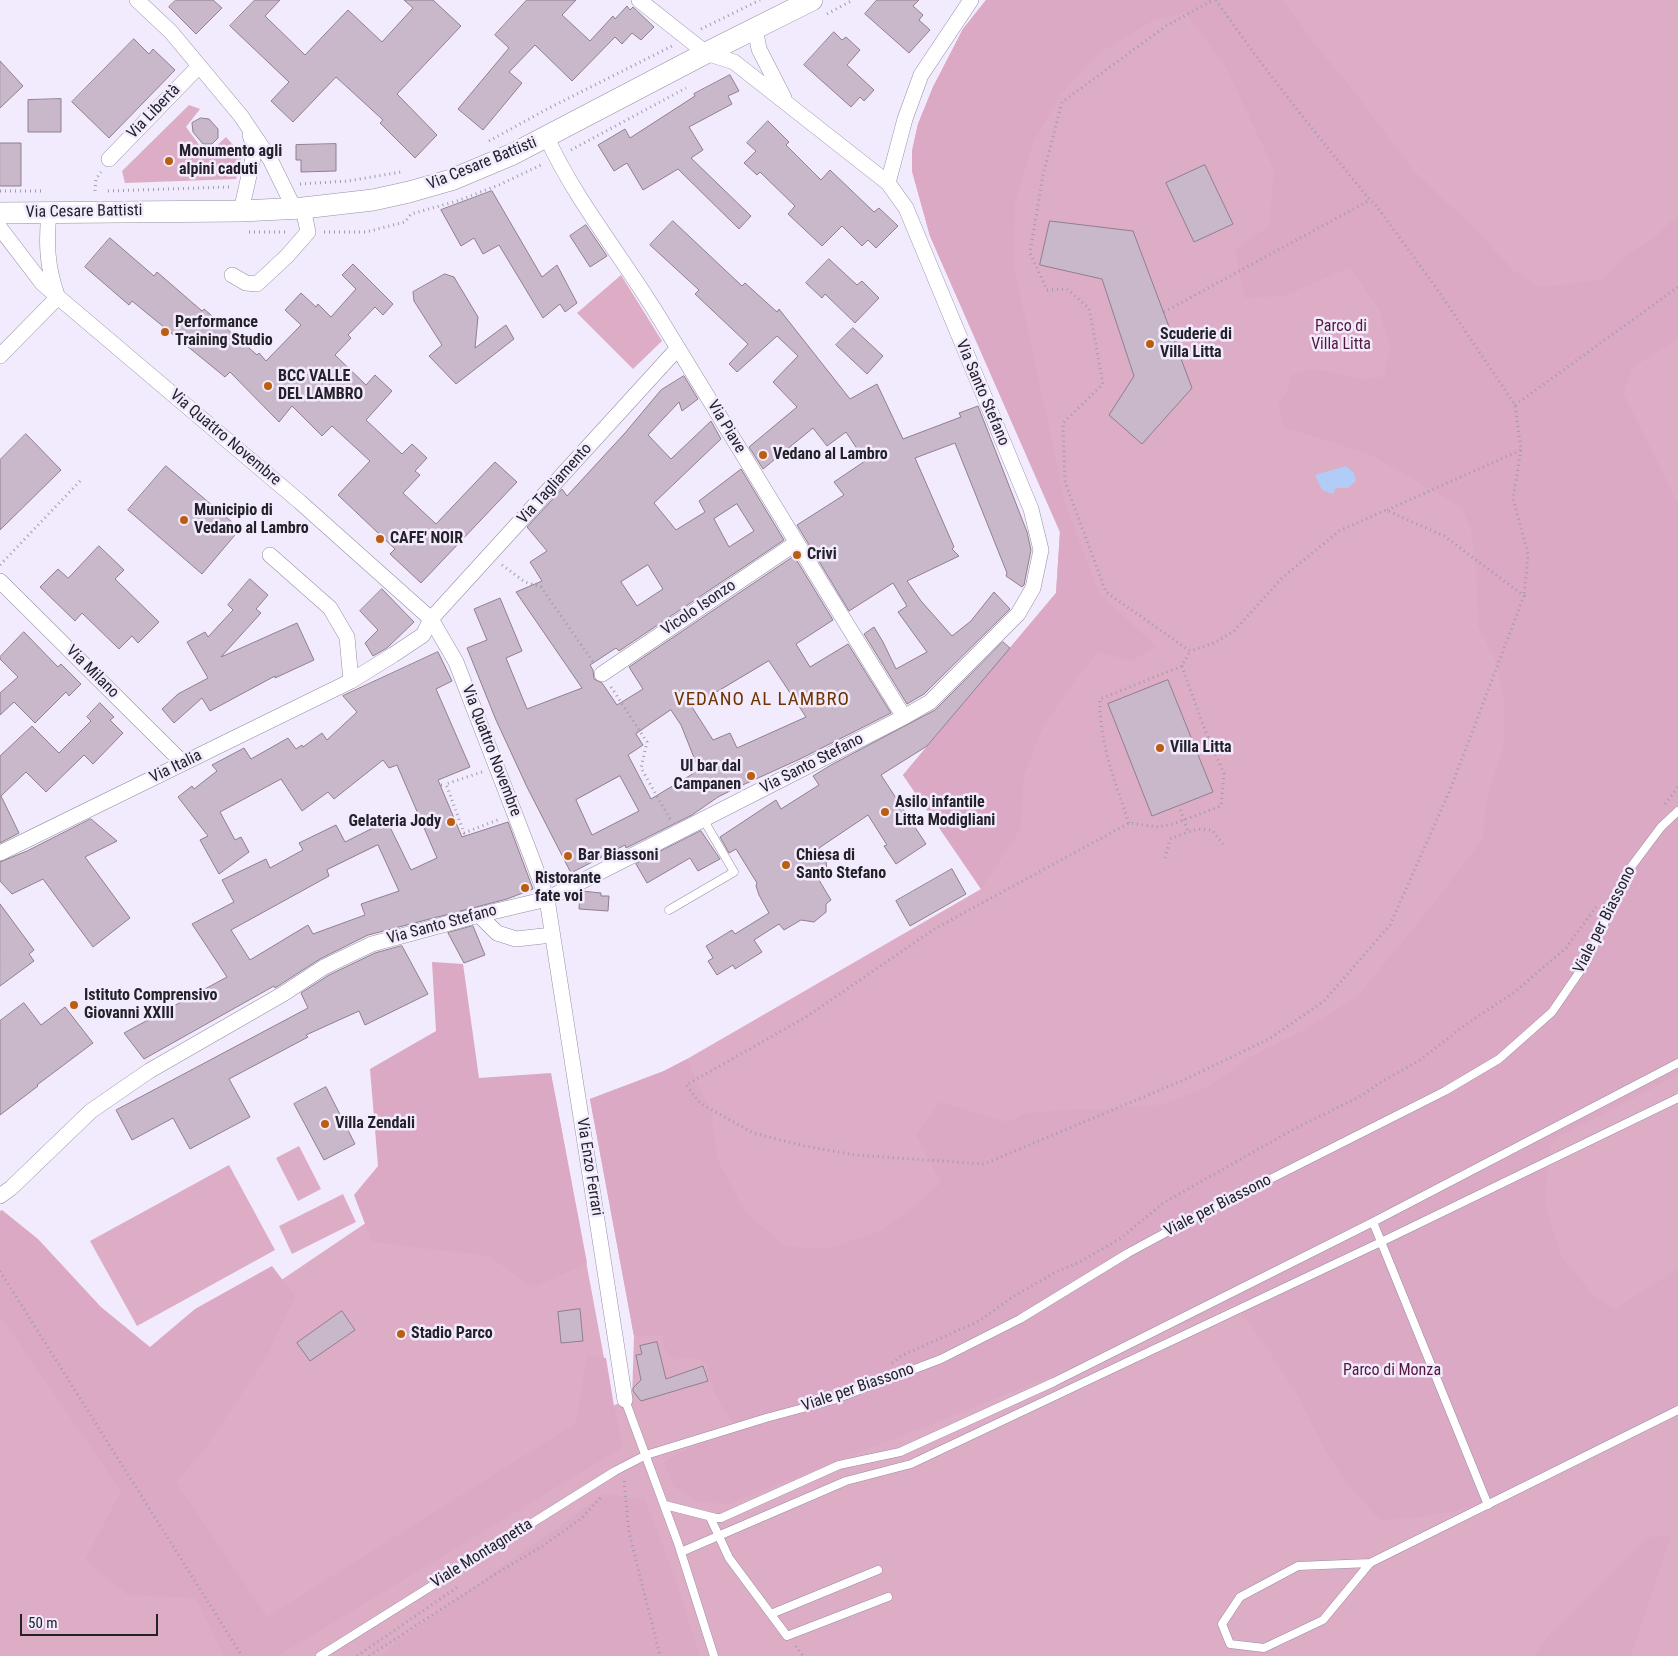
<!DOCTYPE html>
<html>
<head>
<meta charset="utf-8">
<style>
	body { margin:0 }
	#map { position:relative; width:1678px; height:1656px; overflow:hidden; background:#f1ebfd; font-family:"Roboto Condensed",sans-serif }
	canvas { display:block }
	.scale { position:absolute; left:20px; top:1614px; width:138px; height:22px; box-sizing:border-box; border:2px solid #242129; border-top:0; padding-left:6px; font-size:15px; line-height:18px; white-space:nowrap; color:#242129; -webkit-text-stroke:4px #f1ebfd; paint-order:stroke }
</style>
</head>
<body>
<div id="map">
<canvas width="1678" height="1656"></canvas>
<div class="scale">50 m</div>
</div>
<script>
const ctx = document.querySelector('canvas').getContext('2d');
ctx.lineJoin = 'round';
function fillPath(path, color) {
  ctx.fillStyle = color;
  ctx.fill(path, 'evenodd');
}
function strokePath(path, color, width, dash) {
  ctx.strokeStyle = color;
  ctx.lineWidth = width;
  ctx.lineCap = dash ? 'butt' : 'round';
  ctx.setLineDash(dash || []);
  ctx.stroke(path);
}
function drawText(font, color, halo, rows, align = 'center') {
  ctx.font = font + ' "Roboto Condensed",sans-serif';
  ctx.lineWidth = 5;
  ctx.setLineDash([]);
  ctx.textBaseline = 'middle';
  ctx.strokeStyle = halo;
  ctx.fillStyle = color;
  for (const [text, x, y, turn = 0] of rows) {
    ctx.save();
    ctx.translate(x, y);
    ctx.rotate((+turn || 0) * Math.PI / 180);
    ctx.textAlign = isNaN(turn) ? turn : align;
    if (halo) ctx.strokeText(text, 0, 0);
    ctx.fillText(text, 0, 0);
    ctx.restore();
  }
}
const green = new Path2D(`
	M 986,0 L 1678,0 L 1678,1656 L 0,1656 L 0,1253 L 95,1406 L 555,1095 L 613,1406 L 625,1400 L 632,1399 L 634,1336 L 590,1099 L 664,1071 L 687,1059 L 981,889 L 903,775 L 1056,593 L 1060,532 L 930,236 L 912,171 L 912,151 L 918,124 L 933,87 L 963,29 Z
	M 189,105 L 200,109 L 186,127 L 200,146 L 213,149 L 226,137 L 242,155 L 236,179 L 125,183 L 122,171 Z
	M 621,275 L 662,341 L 633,369 L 577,313 Z
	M 299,1146 L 321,1189 L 298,1201 L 276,1158 Z
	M 229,1165 L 275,1250 L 137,1326 L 90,1241 Z
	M 343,1194 L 356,1222 L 292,1254 L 279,1226 Z`);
const forest = new Path2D(`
	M 986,0 L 1283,0 L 1315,45 L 1349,85 L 1414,171 L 1476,231 L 1514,271 L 1541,287 L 1604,279 L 1626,255 L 1654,238 L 1678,215 L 1678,339 L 1633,367 L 1623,393 L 1678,503 L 1678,1075 L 1553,1140 L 1549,1153 L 1545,1203 L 1561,1256 L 1593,1295 L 1614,1309 L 1678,1269 L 1678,1410 L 1488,1505 L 1422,1517 L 1380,1520 L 1350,1488 L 1325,1450 L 1295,1391 L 1265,1345 L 1234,1304 L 729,1504 L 700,1502 L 674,1487 L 664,1463 C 679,1448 718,1440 738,1428 C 721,1408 710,1389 706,1363 L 691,1357 L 677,1360 L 670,1357 L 663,1346 L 663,1336 L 634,1336 L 590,1099 L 664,1071 L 687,1059 L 711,1113 L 718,1160 L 745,1212 L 785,1246 L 828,1249 L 882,1230 L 919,1203 L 941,1183 L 916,1134 L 940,1102 L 1007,1122 L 1026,1113 L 1080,1109 L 1111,1109 L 1164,1104 L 1209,1086 L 1250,1057 L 1300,1032 L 1357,997 L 1434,903 L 1483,838 L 1486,802 L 1504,744 L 1504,703 L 1496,662 L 1478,626 L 1476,567 L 1471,529 L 1461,507 L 1371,455 L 1284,427 L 1278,404 L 1288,390 L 1292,375 L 1312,369 L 1338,373 L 1363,380 L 1384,376 L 1390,346 L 1379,310 L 1350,267 L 1284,296 L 1245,298 L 1235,249 L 1269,226 L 1274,170 L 1224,64 L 1185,12 L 1154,20 L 1098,54 L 1060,95 L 1033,143 L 1015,203 L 1014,266 L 1066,506 L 1099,593 L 1156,647 L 1131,661 L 1098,652 L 1070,687 L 1043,727 L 1024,775 L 1021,828 L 981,889 L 903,775 L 1056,593 L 1060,532 L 930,236 L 912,171 L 912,151 L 918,124 L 933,87 L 963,29 Z
	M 432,962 L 463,964 L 479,1078 L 551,1073 L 587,1263 L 533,1288 L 489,1256 L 372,1242 L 354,1195 L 378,1166 L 370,1069 L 436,1031 Z
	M 2,1210 L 38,1239 L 101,1307 L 150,1347 L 195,1309 L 272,1266 L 295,1296 L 268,1354 L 207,1446 L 176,1482 L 267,1617 L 576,1423 L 587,1355 L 606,1358 L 614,1406 L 623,1447 L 278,1656 L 223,1656 L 196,1598 L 128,1595 L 85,1560 L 121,1491 L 0,1316 L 0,1211 Z
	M 604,1494 L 645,1499 L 676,1581 L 700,1656 L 380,1656 L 399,1640 Z
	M 1671,1536 L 1631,1656 L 1534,1656 L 1547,1637 L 1648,1537 Z`);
const water = new Path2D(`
	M 1346,466 L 1354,473 L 1356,481 L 1348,488 L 1336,488 L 1333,494 L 1322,490 L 1315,475 Z`);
const building = new Path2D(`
	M 176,0 L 213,0 L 222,8 L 196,34 L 169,7 Z
	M 255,0 L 280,0 L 265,16 L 305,55 L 348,10 L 382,42 L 413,8 L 404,0 L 433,0 L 461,26 L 397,94 L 437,135 L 415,158 L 380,123 L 383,120 L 336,77 L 293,122 L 271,101 L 289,82 L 230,26 Z
	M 527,0 L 576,0 L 562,15 L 590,41 L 613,16 L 615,19 L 627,6 L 630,10 L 633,7 L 654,27 L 641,40 L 632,33 L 622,44 L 615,37 L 572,81 L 535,45 L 509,72 L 522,83 L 483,130 L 458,109 L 509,48 L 495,35 Z
	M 877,0 L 919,0 L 913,6 L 923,15 L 919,20 L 930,30 L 909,53 L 865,14 Z
	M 834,32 L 842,40 L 846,37 L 860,50 L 847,65 L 874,90 L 864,101 L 860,97 L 851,107 L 804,65 Z
	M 134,39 L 149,54 L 153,49 L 175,70 L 109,138 L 72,102 Z
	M 0,61 L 23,86 L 0,108 Z
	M 730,75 L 739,91 L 728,96 L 732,104 L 689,127 L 703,150 L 691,158 L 751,216 L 739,229 L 678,169 L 643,190 L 627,163 L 614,171 L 598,145 L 625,129 L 630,138 L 695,96 L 694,94 Z
	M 61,99 L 61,132 L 28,132 L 28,100 Z
	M 201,118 L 209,119 L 218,129 L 218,138 L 212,144 L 203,144 L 193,132 L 192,123 Z
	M 768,121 L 789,142 L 786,145 L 821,180 L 830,170 L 874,212 L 879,208 L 898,226 L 876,248 L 868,240 L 862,246 L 842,226 L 822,246 L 788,214 L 795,206 L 760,172 L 757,175 L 744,163 L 756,151 L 747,143 Z
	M 0,143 L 21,143 L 21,186 L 0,186 Z
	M 336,144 L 336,171 L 301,172 L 301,160 L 296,160 L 296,145 Z
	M 1205,165 L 1233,224 L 1194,242 L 1166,183 Z
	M 492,191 L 542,277 L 557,265 L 577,303 L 565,312 L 560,304 L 543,318 L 499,245 L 483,254 L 474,238 L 461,246 L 441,210 Z
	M 673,221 L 742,286 L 745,283 L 777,312 L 779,309 L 850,399 L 877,384 L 903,439 L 961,417 L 959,413 L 978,406 L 1027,532 L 1031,550 L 1024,585 L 1022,587 L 1006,576 L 1007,573 L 955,443 L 915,458 L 954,547 L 952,549 L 959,556 L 907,581 L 921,601 L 952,636 L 971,621 L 994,592 L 1010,609 L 924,694 L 907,704 L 864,634 L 874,627 L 883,642 L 896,669 L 927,652 L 898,612 L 907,606 L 893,583 L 849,611 L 797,525 L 844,495 L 834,482 L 865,461 L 846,432 L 827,446 L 813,428 L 763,469 L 749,447 L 797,407 L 773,382 L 798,356 L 777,336 L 737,372 L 729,364 L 748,344 L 695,294 L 699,290 L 650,245 Z
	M 1050,221 L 1133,231 L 1192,388 L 1142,444 L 1109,415 L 1134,376 L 1102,279 L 1040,265 Z
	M 586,225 L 607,256 L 590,267 L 570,236 Z
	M 110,238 L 154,276 L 157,272 L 202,311 L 204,309 L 257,355 L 259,353 L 266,361 L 301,325 L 285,310 L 301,293 L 316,307 L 318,304 L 331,317 L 356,289 L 342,275 L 353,264 L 393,304 L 383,315 L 375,307 L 348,335 L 351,338 L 335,355 L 366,385 L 375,375 L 392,391 L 366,420 L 402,454 L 412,444 L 427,458 L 415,471 L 420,475 L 403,493 L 436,524 L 495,462 L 517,482 L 421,583 L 390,554 L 395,549 L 338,495 L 370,461 L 332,426 L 322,436 L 292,406 L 279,422 L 230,372 L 225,377 L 132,301 L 129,305 L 85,267 Z
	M 829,259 L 857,285 L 862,281 L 879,298 L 855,323 L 825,294 L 822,298 L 806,283 Z
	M 445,274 L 454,277 L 478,317 L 475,348 L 506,325 L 514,339 L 456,384 L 429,356 L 442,345 L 414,301 L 413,292 Z
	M 853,328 L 883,356 L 867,374 L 836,345 Z
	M 684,376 L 698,399 L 682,411 L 679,402 L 648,435 L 671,459 L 711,421 L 721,439 L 654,503 L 676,530 L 705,512 L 699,501 L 741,469 L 784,540 L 619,651 L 616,648 L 590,665 L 593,670 L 594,679 L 602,683 L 617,705 L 643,689 L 629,667 L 794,556 L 833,620 L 796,644 L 810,667 L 848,644 L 891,713 L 800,759 L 736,788 L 718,797 L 692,815 L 626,848 L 625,845 L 571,873 L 527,787 L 496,720 L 467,648 L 487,640 L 474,609 L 500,598 L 522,651 L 506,658 L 527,709 L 582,688 L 516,592 L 542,581 L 530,562 L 547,551 L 527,527 L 562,489 L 567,496 L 625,433 L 661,390 ZM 737,504 L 754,531 L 729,547 L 714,519 ZM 648,565 L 663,589 L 637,606 L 621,582 ZM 769,661 L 806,717 L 737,748 L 730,733 L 713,740 L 692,707 ZM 671,710 L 681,725 L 699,770 L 651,799 L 628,755 L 643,745 L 636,734 ZM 620,776 L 639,811 L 592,835 L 576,800 Z
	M 26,434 L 61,470 L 0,530 L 0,460 Z
	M 166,466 L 240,529 L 202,574 L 128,510 Z
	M 99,546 L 124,570 L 115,579 L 159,622 L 138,643 L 132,636 L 119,649 L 82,613 L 75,621 L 40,587 L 58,569 L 68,578 Z
	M 250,579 L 268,595 L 256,609 L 261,613 L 221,657 L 297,623 L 314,660 L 275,678 L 275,676 L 210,711 L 202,698 L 174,723 L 162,709 L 178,694 L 208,678 L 187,642 L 205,632 L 208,637 L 233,610 L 228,605 Z
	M 382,589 L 414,622 L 387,648 L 373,656 L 365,643 L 378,630 L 360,611 Z
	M 24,632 L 58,667 L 61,664 L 81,684 L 69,696 L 66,692 L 35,723 L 14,702 L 0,715 L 0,693 L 18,677 L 0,659 L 0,657 Z
	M 1003,642 L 1010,648 L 927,746 L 881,775 L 926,844 L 896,864 L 884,846 L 887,845 L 868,815 L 819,848 L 826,861 L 827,870 L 819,880 L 831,900 L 826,904 L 826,912 L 814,922 L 801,920 L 784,930 L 779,924 L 754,940 L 762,952 L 735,969 L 733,965 L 717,975 L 708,961 L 713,958 L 706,946 L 732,930 L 735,934 L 769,913 L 759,895 L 756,886 L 757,883 L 736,849 L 729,853 L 720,837 L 776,800 L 781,809 L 819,785 L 813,776 L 831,765 L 935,710 Z
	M 438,652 L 452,681 L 436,689 L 470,767 L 438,780 L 462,837 L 508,822 L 533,889 L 507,899 L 368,935 L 320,959 L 275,988 L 274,986 L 144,1059 L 124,1033 L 227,977 L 192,924 L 234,902 L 222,880 L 266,859 L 270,868 L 303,850 L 299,843 L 336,825 L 345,842 L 387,821 L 411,870 L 437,858 L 397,765 L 389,768 L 383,760 L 334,799 L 328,792 L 302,811 L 281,779 L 220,812 L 235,840 L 241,837 L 249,852 L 219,874 L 200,840 L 208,836 L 178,797 L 192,786 L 194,789 L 217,771 L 212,765 L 244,748 L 251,759 L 288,738 L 296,749 L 302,745 L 303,747 L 322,733 L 327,740 L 357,712 L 343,696 ZM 378,845 L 399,891 L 361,904 L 365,915 L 313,934 L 308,925 L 250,960 L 231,930 L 329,876 L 327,870 Z
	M 1168,680 L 1213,792 L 1152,816 L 1108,704 Z
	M 100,703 L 114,717 L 110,720 L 123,733 L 93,764 L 84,755 L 46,792 L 26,772 L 1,796 L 19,833 L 0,843 L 0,756 L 32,726 L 59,753 L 91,721 L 87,717 Z
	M 91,819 L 117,841 L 85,857 L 130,918 L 93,947 L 43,879 L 12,894 L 0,881 L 0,862 L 27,851 Z
	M 701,831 L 720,859 L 698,871 L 690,858 L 647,883 L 636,864 Z
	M 952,869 L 966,894 L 910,926 L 896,901 Z
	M 582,891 L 601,893 L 601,896 L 609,896 L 608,911 L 579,909 L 580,893 Z
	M 0,904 L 34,950 L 29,954 L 34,961 L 0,986 Z
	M 473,926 L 485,955 L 464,963 L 448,933 Z
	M 402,946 L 428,994 L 365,1025 L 359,1011 L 306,1035 L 308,1037 L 229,1079 L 250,1117 L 190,1149 L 173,1118 L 132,1140 L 116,1110 L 308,1008 L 301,993 L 329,975 L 375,953 Z
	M 24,1003 L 41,1025 L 65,1007 L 93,1043 L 37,1085 L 38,1086 L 0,1115 L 0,1021 Z
	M 326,1087 L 355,1144 L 324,1160 L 294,1104 Z
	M 580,1309 L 583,1341 L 561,1343 L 558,1312 Z
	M 342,1311 L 355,1330 L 310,1361 L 297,1343 Z
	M 657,1342 L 666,1379 L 703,1366 L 708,1381 L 641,1401 L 633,1391 L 633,1388 L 641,1380 L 636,1355 L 642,1354 L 640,1346 Z`);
const path = new Path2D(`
	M 1216,0 C 1264,70 1317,135 1370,200 L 1375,204 L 1437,289 L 1515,405 L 1521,450 L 1387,510
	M 827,14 L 853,0
	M 701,29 L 760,0
	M 489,141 L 549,108 L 672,46
	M 571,150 L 686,88
	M 300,184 L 348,181 L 401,172
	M 0,191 L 42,191
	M 95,191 L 96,179 L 101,172
	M 108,191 L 229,187
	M 249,232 L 287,232
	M 324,232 L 366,232 L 405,222 L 411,214 L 457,201 L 499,185 L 543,164
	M 1164,312 L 1370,200
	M 1515,405 L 1678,287
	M 1521,450 L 1513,498 L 1528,554 L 1524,596
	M 0,565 L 82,479
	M 502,565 L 525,582 L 541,587 L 593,662
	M 1182,666 L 1203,725 L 1224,774 L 1221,806 L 1173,824 L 1158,827 L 1129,823 L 936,928 L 806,1017 L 686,1085 L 700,1103 L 753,1133 L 805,1146 L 855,1155 L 984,1164 L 1186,1079 L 1269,1039 L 1324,1001 L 1390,925 L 1450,790 L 1524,596 L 1444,536 L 1386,510 L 1339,531 L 1282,578 L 1234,631 L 1214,643 L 1190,651 L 1106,592 L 1065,482 L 1063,423 L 1103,384 L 1089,308 L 1067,289 L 1047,290 L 1030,253 L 1043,175 L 1062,102 L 1166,26 L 1213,0
	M 611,687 L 647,742 L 641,768 L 670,819
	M 482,772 L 446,784 L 464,833 L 500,819
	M 441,785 L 446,784
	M 1665,804 L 1678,787
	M 1179,805 L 1188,832 L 1199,829 L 1212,830 L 1223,844
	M 1129,823 C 1115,782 1099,742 1100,699 L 1182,666 L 1190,651
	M 1165,858 L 1170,839 L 1188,832
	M 0,1271 L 242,1656
	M 892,1363 L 901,1356 L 979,1321 L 1014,1296 L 1056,1272 L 1078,1263 L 1121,1238 L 1163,1203 L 1294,1129 L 1361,1096 L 1378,1084 L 1420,1060 L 1465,1025 L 1516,991 L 1566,948 L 1596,907
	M 624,1481 L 629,1532 L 660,1656
	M 796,1646 L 803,1656
	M 357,1656 L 459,1586
	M 369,1656 L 497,1573 L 541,1547 L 582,1518 L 603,1495`);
const lane = new Path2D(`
	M 669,910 L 734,872 L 703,819
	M 1373,1222 L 1488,1505
	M 625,1400 L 678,1543 L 714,1656
	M 665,1505 L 716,1518 L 721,1518 L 839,1465 L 900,1452 L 1054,1382 L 1373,1222 L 1678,1063
	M 710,1517 L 729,1558 L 787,1636 L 888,1597
	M 681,1552 L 846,1481 L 911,1464 L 1381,1242 L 1678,1098
	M 1370,1563 L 1298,1566 L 1240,1597 L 1222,1624 L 1230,1644 L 1264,1648 L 1323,1620 L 1370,1563 L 1678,1410
	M 771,1614 L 878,1570
	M 320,1656 L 615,1471 L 646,1455 L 766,1418 L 833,1400 L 941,1359 L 1020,1319 L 1128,1253 L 1187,1221 L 1445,1091 L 1499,1059 L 1552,1012 L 1587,961 L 1628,871 L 1661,827 L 1678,811`);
const street = new Path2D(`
	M 137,0 L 171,32 L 241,116 L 270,159 L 294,208
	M 755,28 L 759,49 L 784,98
	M 547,138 C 576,201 621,255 657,314 C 739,448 821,583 904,717
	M 109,159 L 199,66
	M 888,183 L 905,119 L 921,75 L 971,0
	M 241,211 L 255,149 L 250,135
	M 49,213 C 46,243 47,267 57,295
	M 0,228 L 42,283 L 58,297 L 300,502 L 431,619 L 456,662 L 531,856 L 547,899 L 625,1400
	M 232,275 L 246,283 L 257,284 L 287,256 L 308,232 L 303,208
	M 0,356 L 58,297
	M 270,555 L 330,608 L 347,637 L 351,681
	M 0,581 L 183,763
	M 602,674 L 796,543
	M 0,853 L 351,681 L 393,655 L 423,635 L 431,619 L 678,348
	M 479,915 L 497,933 L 516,939 L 552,935
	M 0,1196 L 11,1188 L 91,1111 L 149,1071 L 283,994 L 324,967 L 372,944 L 479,915 L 547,899 L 904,717 L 930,702 L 1018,614 L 1033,588 L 1041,550 L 1031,509 L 906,208 L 888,183 L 734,62 L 706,53 L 639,0`);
const secondary = new Path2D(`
	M 0,213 L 241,211 L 303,208 L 373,200 L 409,192 L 451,180 L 513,154 L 706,53 L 812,0`);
const markers = [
	[169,161,5,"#bb5e0f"],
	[165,332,5,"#bb5e0f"],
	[1150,344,5,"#bb5e0f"],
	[268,386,5,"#bb5e0f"],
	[763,455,5,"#bb5e0f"],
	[184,520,5,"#bb5e0f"],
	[380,539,5,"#bb5e0f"],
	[797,555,5,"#bb5e0f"],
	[1160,748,5,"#bb5e0f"],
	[751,776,5,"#bb5e0f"],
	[885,812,5,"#bb5e0f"],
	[451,822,5,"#bb5e0f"],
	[568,856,5,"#bb5e0f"],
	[786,865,5,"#bb5e0f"],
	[525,888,5,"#bb5e0f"],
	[74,1005,5,"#bb5e0f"],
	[325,1124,5,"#bb5e0f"],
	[401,1334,5,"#bb5e0f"]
];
const streetNames = [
	["Via Libertà",154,112,-46],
	["Via Cesare Battisti",482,164,-22],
	["Via Cesare Battisti",84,212,-1],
	["Via Santo Stefano",982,393,67],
	["Via Piave",726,427,59],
	["Via Quattro Novembre",225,438,40],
	["Via Tagliamento",555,484,-48],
	["Vicolo Isonzo",699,608,-34],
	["Via Milano",92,672,45],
	["Via Quattro Novembre",491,751,69],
	["Via Santo Stefano",812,764,-27],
	["Via Italia",176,767,-26],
	["Viale per Biassono",1605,920,-63],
	["Via Santo Stefano",442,925,-15],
	["Via Enzo Ferrari",589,1167,81],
	["Viale per Biassono",1218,1206,-27],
	["Viale per Biassono",858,1388,-19],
	["Viale Montagnetta",482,1554,-32]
];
const poiNames = [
	["Monumento agli",179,152],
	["alpini caduti",179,170],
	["Performance",175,323],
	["Training Studio",175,341],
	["Scuderie di",1160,335],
	["Villa Litta",1160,353],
	["BCC VALLE",278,377],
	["DEL LAMBRO",278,395],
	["Vedano al Lambro",773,455],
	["Municipio di",194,511],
	["Vedano al Lambro",194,529],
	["CAFE' NOIR",390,539],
	["Crivi",807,555],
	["Villa Litta",1170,748],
	["Ul bar dal",741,767,"right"],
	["Campanen",741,785,"right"],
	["Asilo infantile",895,803],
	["Litta Modigliani",895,821],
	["Gelateria Jody",441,822,"right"],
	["Bar Biassoni",578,856],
	["Chiesa di",796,856],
	["Santo Stefano",796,874],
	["Ristorante",535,879],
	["fate voi",535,897],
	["Istituto Comprensivo",84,996],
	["Giovanni XXIII",84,1014],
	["Villa Zendali",335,1124],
	["Stadio Parco",411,1334]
];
const parkNames = [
	["Parco di",1341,327],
	["Villa Litta",1341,345],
	["Parco di Monza",1392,1371]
];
const quarterNames = [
	["VEDANO AL LAMBRO",762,700]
];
fillPath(green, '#ddadc6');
fillPath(forest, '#dba9c3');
fillPath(water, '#b0ccf7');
fillPath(building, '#c9b8ca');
strokePath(building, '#8f7f90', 1);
strokePath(lane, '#968ea3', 9);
strokePath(street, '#968ea3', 16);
strokePath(secondary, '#968ea3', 22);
strokePath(path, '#a09ba9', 3, [1, 4]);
strokePath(lane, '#fff', 8);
strokePath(street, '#fff', 15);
strokePath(secondary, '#fff', 21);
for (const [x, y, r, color] of markers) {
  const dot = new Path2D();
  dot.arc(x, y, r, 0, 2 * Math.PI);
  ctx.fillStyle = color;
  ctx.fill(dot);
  strokePath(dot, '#f1ebfd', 2);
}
drawText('16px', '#242129', '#f1ebfd', streetNames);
drawText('bold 16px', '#242129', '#f1ebfd', poiNames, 'left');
drawText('16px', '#53173c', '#f1ebfd', parkNames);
ctx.letterSpacing = '1px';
drawText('19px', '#6f3402', '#f1ebfd', quarterNames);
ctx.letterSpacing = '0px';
</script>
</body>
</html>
